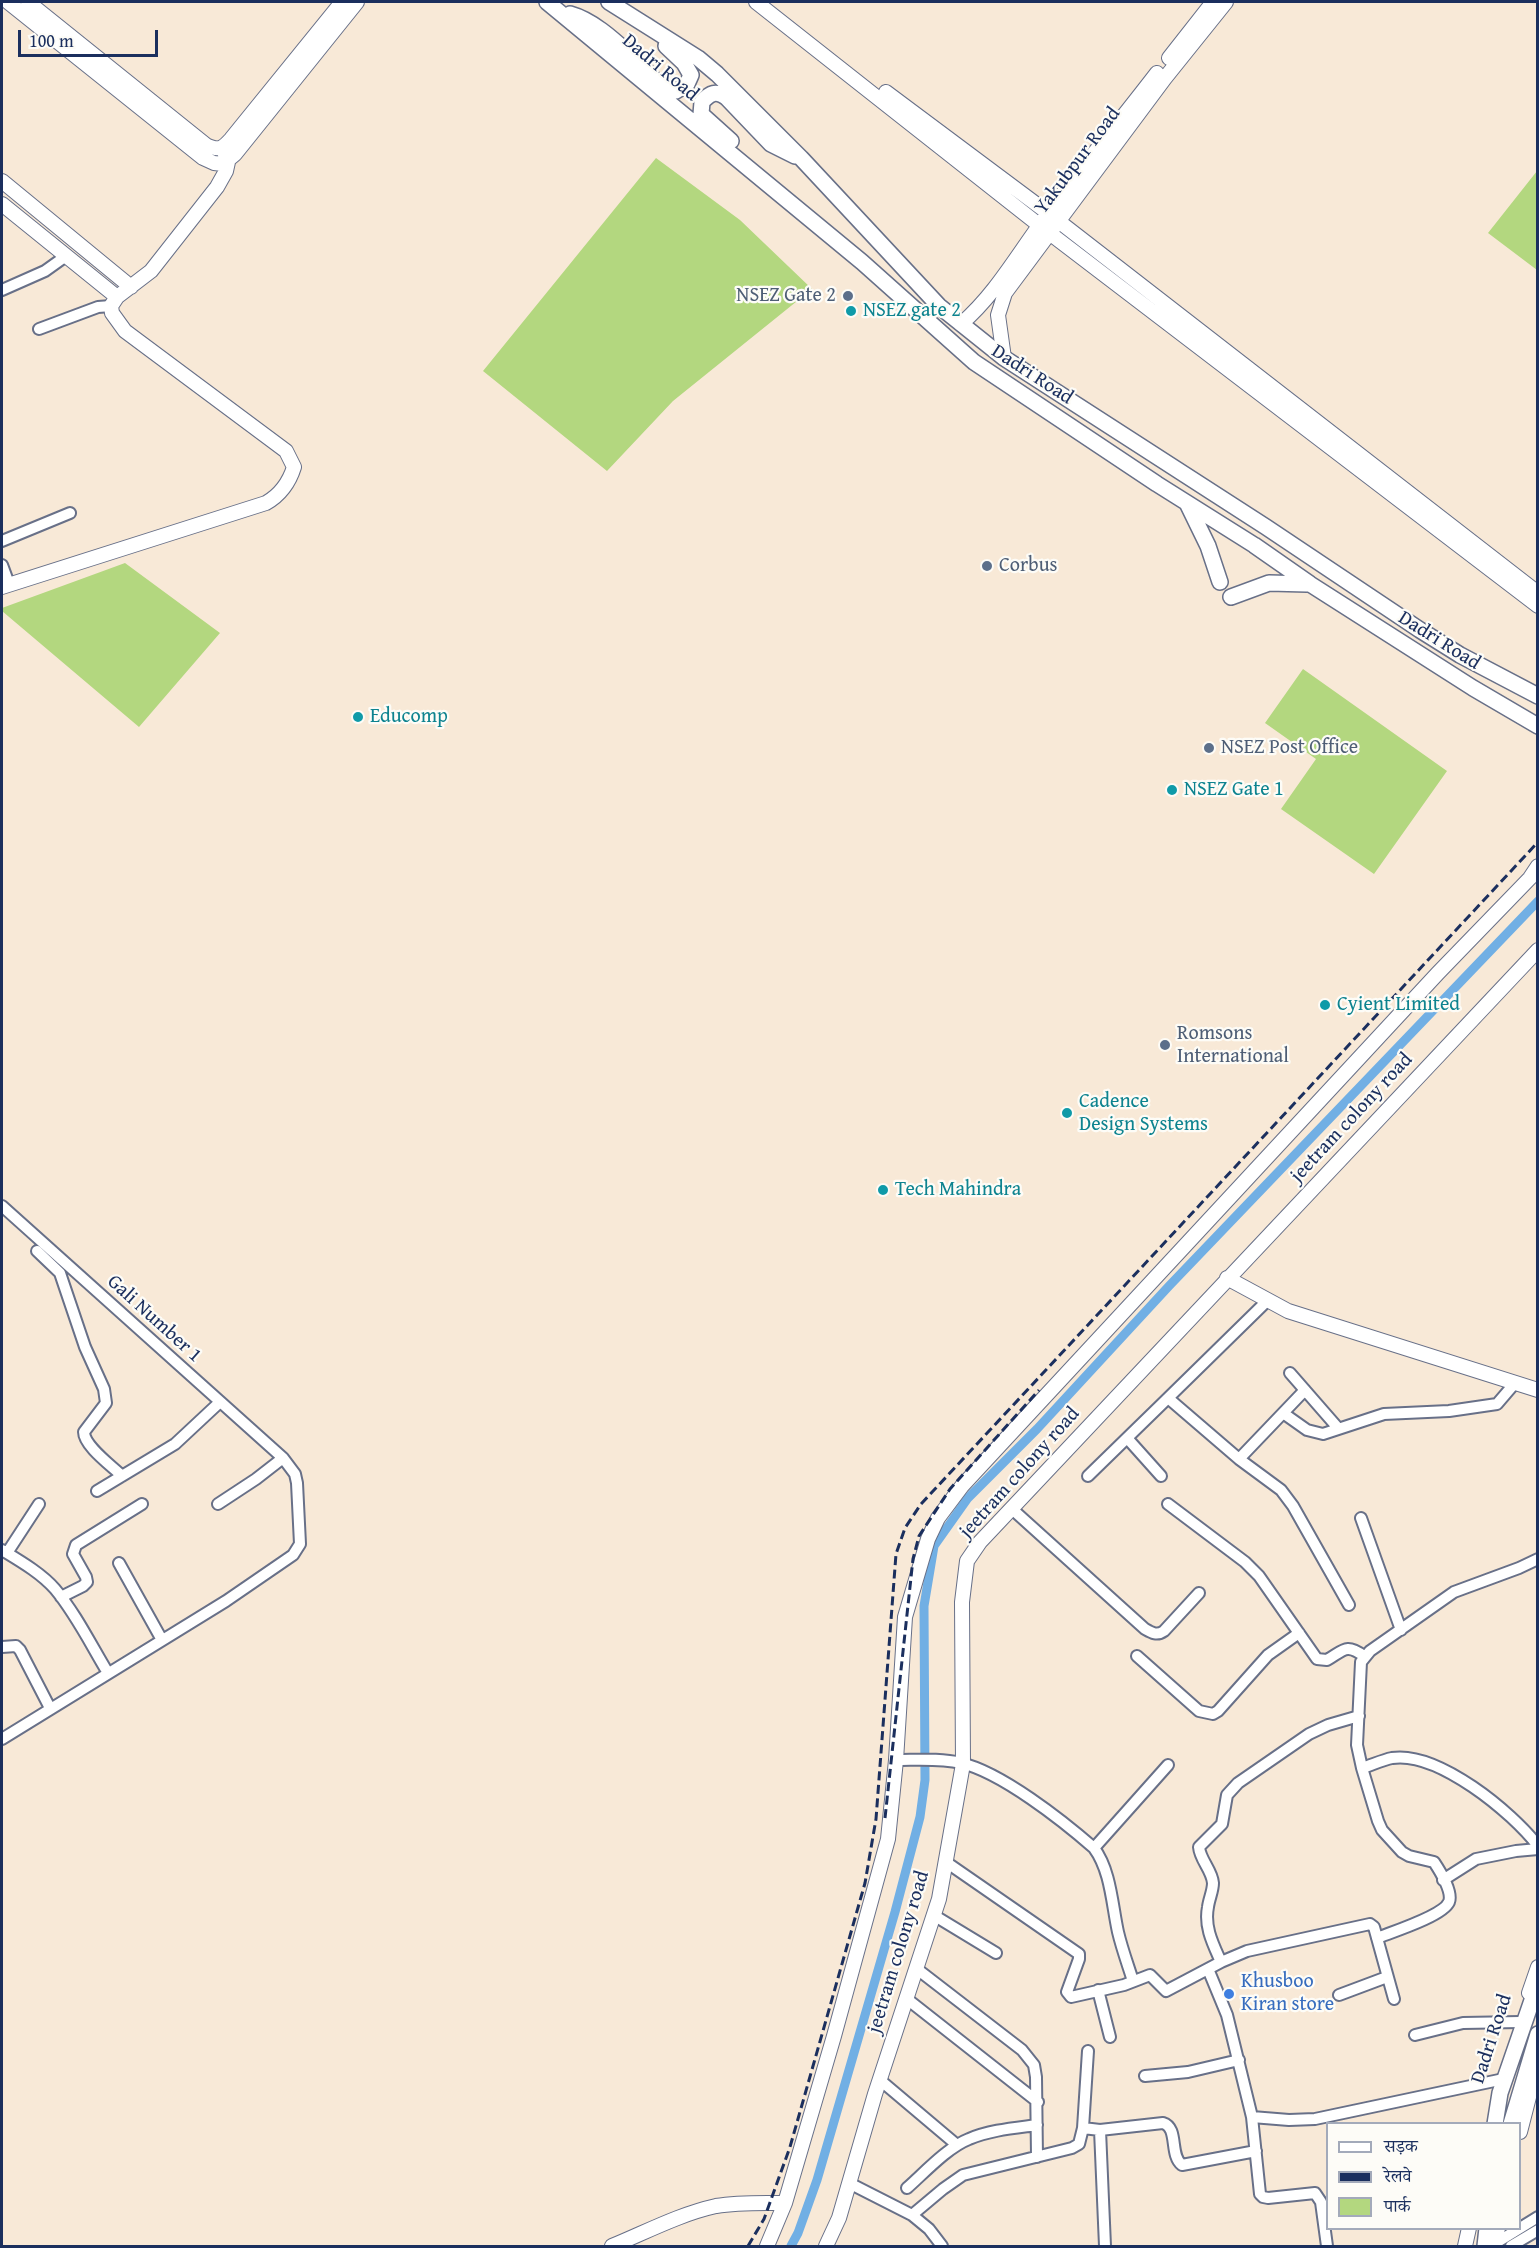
<!DOCTYPE html>
<html>
<head>
<meta charset="utf-8">
<style>
	body { margin:0 }
	#map { position:relative; width:1539px; height:2248px; overflow:hidden; background:#f8e9d7; font-family:"Gentium Book Plus","Noto Serif Devanagari",serif }
	canvas { display:block }
	.frame { position:absolute; inset:0; border:3px solid #1b2f5e; pointer-events:none }
	.legend { position:absolute; left:1326px; top:2122px; width:195px; height:108px; box-sizing:border-box; background:#fdfcf7; border:2px solid #a3aaba; margin:0; padding:8px 10px; list-style:none; font-size:18px; color:#1b2f5e }
	.legend li { display:flex; align-items:center; gap:12px; height:30px }
	.legend b { width:30px; border:2px solid #a3aaba }
	.scale { position:absolute; left:18px; top:30px; width:140px; height:27px; box-sizing:border-box; border:3px solid #1b2f5e; border-top:0; padding-left:8px; font-size:18px; line-height:21px; white-space:nowrap; color:#1b2f5e; -webkit-text-stroke:4px #fdfcf7; paint-order:stroke }
</style>
</head>
<body>
<div id="map">
<canvas width="1539" height="2248"></canvas>
<div class="frame"></div>
<ul class="legend">
<li><b style="height:8px;background:#fff"></b>सड़क</li>
<li><b style="height:8px;background:#1b2f5e"></b>रेलवे</li>
<li><b style="height:16px;background:#b3d77f"></b>पार्क</li>
</ul>
<div class="scale">100 m</div>
</div>
<script>
const ctx = document.querySelector('canvas').getContext('2d');
ctx.lineJoin = 'round';
function fillPath(path, color) {
  ctx.fillStyle = color;
  ctx.fill(path, 'evenodd');
}
function strokePath(path, color, width, dash) {
  ctx.strokeStyle = color;
  ctx.lineWidth = width;
  ctx.lineCap = dash ? 'butt' : 'round';
  ctx.setLineDash(dash || []);
  ctx.stroke(path);
}
function drawText(font, color, halo, rows, align = 'center') {
  ctx.font = font + ' "Gentium Book Plus",serif';
  ctx.lineWidth = 4.5;
  ctx.setLineDash([]);
  ctx.textBaseline = 'middle';
  ctx.strokeStyle = halo;
  ctx.fillStyle = color;
  for (const [text, x, y, turn = 0] of rows) {
    ctx.save();
    ctx.translate(x, y);
    ctx.rotate((+turn || 0) * Math.PI / 180);
    ctx.textAlign = isNaN(turn) ? turn : align;
    if (halo) ctx.strokeText(text, 0, 0);
    ctx.fillText(text, 0, 0);
    ctx.restore();
  }
}
const green = new Path2D(`
	M 656,158 L 740,220 L 812,289 L 673,401 L 607,471 L 483,371 Z
	M 1537,171 L 1537,270 L 1488,233 Z
	M 125,563 L 220,633 L 139,727 L 2,611 L 2,608 Z
	M 1303,669 L 1447,771 L 1374,874 L 1281,809 L 1316,759 L 1265,723 Z`);
const canal = new Path2D(`
	M 791,2246 L 798,2233 L 817,2180 L 895,1912 L 920,1817 L 925,1780 L 924,1606 L 934,1546 L 968,1498 L 1037,1429 L 1169,1286 L 1538,901`);
const minor = new Path2D(`
	M 2,290 L 45,271 L 66,256
	M 39,329 L 98,307 L 111,306
	M 2,541 L 70,513
	M 2,565 L 9,584
	M 2,1206 L 283,1458 L 295,1474 L 297,1483 L 300,1544 L 293,1555 L 226,1601 L 2,1739
	M 37,1251 L 60,1273 L 63,1282 L 85,1347 L 104,1389 L 106,1403 L 84,1432 C 84,1446 112,1466 122,1476
	M 1268,1300 L 1168,1398 L 1239,1459 L 1281,1490 L 1293,1506 L 1349,1605
	M 1290,1373 L 1338,1428
	M 1283,1413 L 1307,1430 L 1323,1434 L 1384,1414 L 1449,1411 L 1497,1404 L 1515,1383
	M 1127,1438 L 1161,1476
	M 1239,1459 L 1305,1390
	M 1088,1476 L 1168,1398
	M 97,1491 L 175,1444 L 220,1402
	M 218,1504 L 256,1479 L 283,1458
	M 1168,1504 L 1245,1562 L 1259,1576 L 1317,1659 L 1327,1660 C 1344,1650 1346,1643 1364,1656
	M 1012,1509 L 1145,1629 C 1152,1633 1157,1636 1164,1631 L 1199,1593
	M 1361,1518 L 1401,1630
	M 2,1550 C 20,1561 41,1573 55,1589 C 76,1614 91,1645 108,1673
	M 7,1553 L 39,1504
	M 119,1563 L 162,1640
	M 61,1597 L 83,1586 L 87,1582 L 86,1577 L 73,1554 L 76,1545 L 142,1504
	M 2,1647 L 16,1646 L 20,1650 L 50,1708
	M 1137,1656 L 1199,1711 L 1213,1714 L 1218,1711 L 1268,1655 L 1299,1633
	M 1359,1716 L 1328,1725 L 1309,1734 L 1238,1783 L 1227,1795 L 1222,1824 L 1199,1847 C 1200,1860 1212,1870 1213,1883 C 1213,1891 1209,1899 1208,1907 C 1204,1927 1213,1944 1221,1962 L 1247,1951 L 1370,1924 L 1374,1927 L 1394,1999
	M 896,1760 C 917,1760 940,1758 961,1763 C 1001,1772 1063,1821 1094,1848
	M 1362,1768 C 1372,1765 1382,1760 1392,1758 C 1438,1751 1512,1812 1538,1846
	M 946,1862 L 1079,1954 L 1079,1959 L 1067,1992 L 1071,1997 L 1124,1985 L 1150,1975 L 1166,1991 L 1221,1962
	M 1443,1880 L 1476,1859 L 1516,1851 L 1538,1849
	M 935,1916 L 996,1953
	M 1377,1938 C 1392,1932 1443,1916 1449,1902 C 1453,1892 1440,1871 1434,1862 L 1409,1856 L 1402,1852 L 1382,1830 L 1378,1821 L 1362,1768 L 1357,1745 L 1361,1662 L 1370,1651 L 1454,1592 L 1519,1568 L 1538,1559
	M 917,1969 L 1022,2050 L 1034,2065 L 1036,2077 L 1037,2157
	M 1208,1969 L 1227,2015 L 1252,2117 L 1260,2194 L 1263,2197 L 1268,2198 L 1315,2193 L 1321,2202 L 1327,2246
	M 1133,1981 C 1128,1965 1122,1949 1118,1932 C 1112,1905 1111,1871 1094,1848 L 1168,1765
	M 1098,1990 L 1110,2037
	M 1339,1995 L 1387,1977
	M 907,1999 L 1038,2102
	M 1415,2035 L 1463,2023 L 1520,2022
	M 1145,2076 L 1188,2072 L 1239,2060
	M 880,2080 L 957,2145
	M 1252,2117 L 1289,2120 L 1315,2119 L 1499,2080
	M 1083,2128 L 1088,2051
	M 1100,2130 L 1105,2246
	M 849,2183 L 912,2215 L 929,2229 L 942,2246
	M 907,2188 C 924,2173 948,2147 969,2139 C 990,2130 1015,2128 1037,2125
	M 912,2215 L 943,2189 L 963,2175 L 1072,2148 L 1079,2144 L 1083,2128 L 1100,2130 L 1163,2123 C 1179,2128 1169,2155 1182,2165 L 1256,2151
	M 1491,2246 L 1538,2217
	M 1511,2246 L 1538,2230`);
const tertiary = new Path2D(`
	M 8,2 L 203,158 L 214,163 L 223,164 L 235,154 L 357,2
	M 28,2 L 206,145 C 219,151 222,149 231,139 L 342,2
	M 756,2 L 1039,225 L 1538,606
	M 1169,58 L 1213,2
	M 886,92 L 1048,213 L 1538,593
	M 2,181 L 131,287
	M 2,204 L 117,297
	M 961,324 C 996,294 1019,252 1047,215 C 1082,167 1120,121 1157,73
	M 1004,358 L 998,315 L 1005,293 L 1165,78 L 1226,2
	M 2,587 L 266,503 C 280,495 289,483 294,467 L 286,451 L 125,331 L 112,313 L 111,306 L 117,297 L 151,271 L 217,187 L 226,171 L 228,162 L 223,149
	M 1227,1278 L 1288,1311 L 1538,1390
	M 1529,1993 L 1538,1967
	M 1520,2132 L 1538,2062
	M 612,2246 C 646,2232 680,2214 716,2206 C 739,2202 762,2203 785,2203
	M 767,2246 L 785,2203 L 834,2036 L 888,1839 L 896,1760 L 905,1617 L 928,1539 L 938,1518 L 962,1486 L 1438,973 L 1530,878 L 1538,866
	M 826,2246 L 839,2218 L 875,2094 L 939,1899 L 963,1764 L 962,1602 L 967,1561 L 980,1542 L 1538,950
	M 1465,2246 L 1469,2228
	M 1494,2246 L 1498,2228`);
const secondary = new Path2D(`
	M 547,2 L 862,262 L 974,362 L 1157,484 L 1254,545 L 1310,584 L 1473,688 L 1538,726
	M 609,2 L 698,58 L 717,74 L 801,158 L 939,306 L 1004,358 L 1266,527 L 1420,630 L 1460,655 L 1538,696
	M 570,14 C 595,21 617,43 636,60 C 647,71 659,89 676,91 L 687,84 L 691,75 L 684,63 L 666,46
	M 731,141 L 701,114 L 702,102 C 710,93 716,90 727,98 L 771,144 L 795,156
	M 1188,505 L 1208,546 L 1220,582
	M 1231,597 L 1269,583 L 1307,584
	M 1495,2124 L 1500,2093 L 1538,1983
	M 1511,2124 L 1538,2034
	M 1485,2246 L 1487,2228`);
const rail = new Path2D(`
	M 885,1818 L 913,1559 L 919,1536 L 950,1489 L 1039,1390
	M 748,2246 L 764,2219 L 790,2147 L 865,1883 L 876,1819 L 896,1554 L 905,1528 L 921,1504 L 1538,842`);
const markers = [
	[848,296,6,"#5c6f8a"],
	[851,311,6,"#0f9aa8"],
	[987,566,6,"#5c6f8a"],
	[358,717,6,"#0f9aa8"],
	[1209,748,6,"#5c6f8a"],
	[1172,790,6,"#0f9aa8"],
	[1325,1005,6,"#0f9aa8"],
	[1165,1045,6,"#5c6f8a"],
	[1067,1113,6,"#0f9aa8"],
	[883,1190,6,"#0f9aa8"],
	[1229,1994,6,"#3f7fe0"]
];
const streetNames = [
	["Dadri Road",660,68,40],
	["Yakubpur Road",1078,161,-53],
	["Dadri Road",1032,375,33],
	["Dadri Road",1439,641,32],
	["jeetram colony road",1352,1118,-47],
	["Gali Number 1",154,1319,42],
	["jeetram colony road",1020,1473,-48],
	["jeetram colony road",899,1952,-73],
	["Dadri Road",1492,2039,-72]
];
const serviceNames = [
	["NSEZ Gate 2",836,296,"right"],
	["Corbus",999,566],
	["NSEZ Post Office",1221,748],
	["Romsons",1177,1034],
	["International",1177,1057]
];
const cultureNames = [
	["NSEZ gate 2",863,311],
	["Educomp",370,717],
	["NSEZ Gate 1",1184,790],
	["Cyient Limited",1337,1005],
	["Cadence",1079,1102],
	["Design Systems",1079,1125],
	["Tech Mahindra",895,1190]
];
const shopNames = [
	["Khusboo",1241,1982],
	["Kiran store",1241,2005]
];
fillPath(green, '#b3d77f');
strokePath(canal, '#71afe4', 9);
strokePath(minor, '#687088', 14);
strokePath(tertiary, '#687088', 16);
strokePath(secondary, '#687088', 18);
strokePath(minor, '#fff', 10);
strokePath(tertiary, '#fff', 14);
strokePath(secondary, '#fff', 15);
strokePath(rail, '#1b2f5e', 3, [9, 4.5]);
for (const [x, y, r, color] of markers) {
  const dot = new Path2D();
  dot.arc(x, y, r, 0, 2 * Math.PI);
  ctx.fillStyle = color;
  ctx.fill(dot);
  strokePath(dot, '#fdfcf7', 2);
}
drawText('20px', '#1b2f5e', '#fdfcf7', streetNames);
drawText('20px', '#4e5e75', '#fdfcf7', serviceNames, 'left');
drawText('20px', '#0d838f', '#fdfcf7', cultureNames, 'left');
drawText('20px', '#366cbe', '#fdfcf7', shopNames, 'left');
</script>
</body>
</html>
